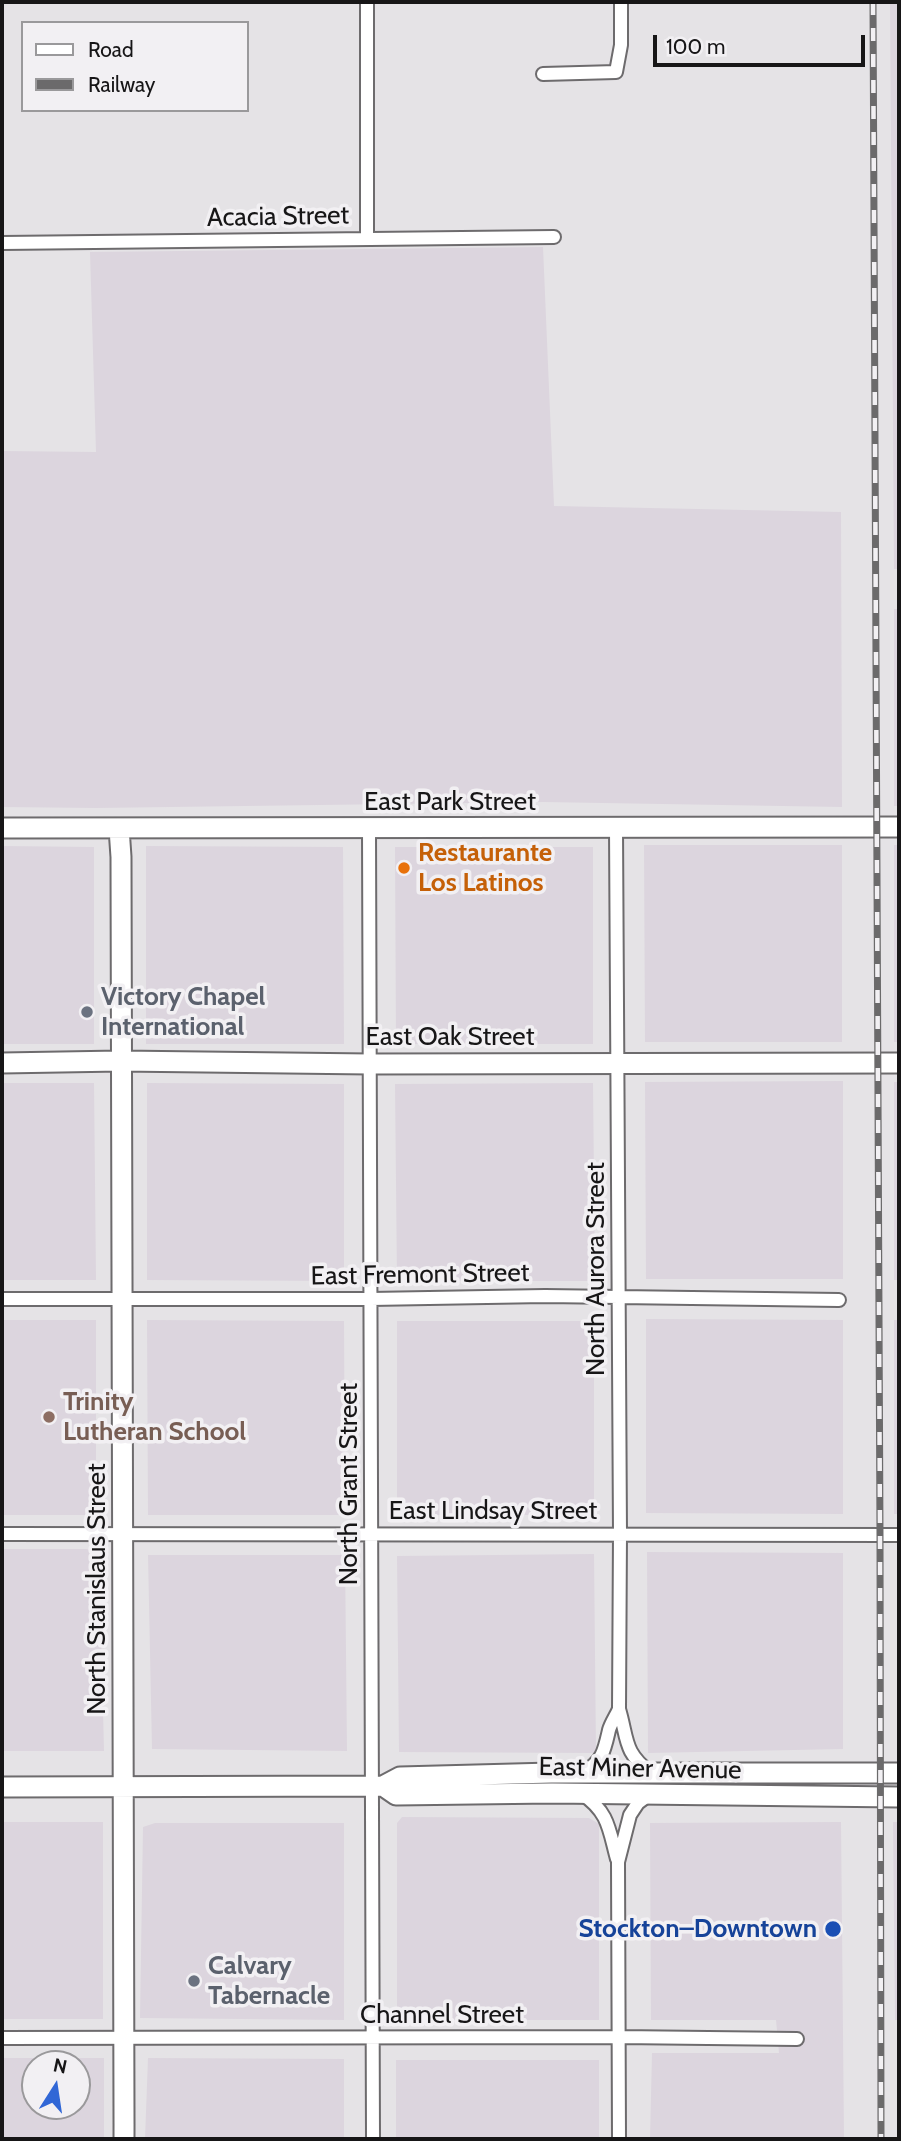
<!DOCTYPE html>
<html>
<head>
<meta charset="utf-8">
<style>
	body { margin:0 }
	#map { position:relative; width:901px; height:2141px; overflow:hidden; background:#e5e3e6; font-family:Cabin,sans-serif }
	canvas { display:block }
	.frame { position:absolute; inset:0; border:4px solid #171617; pointer-events:none }
	.legend { position:absolute; left:21px; top:21px; width:228px; height:91px; box-sizing:border-box; background:#f2f0f3; border:2px solid #9a999b; margin:0; padding:9px 12px; list-style:none; font-size:21px; color:#171617 }
	.legend li { display:flex; align-items:center; gap:14px; height:35px }
	.legend b { width:35px; border:2px solid #9a999b }
	.north { position:absolute; left:21px; top:2050px; width:70px; height:70px; box-sizing:border-box; background:#f2f0f3; border:2px solid #9a999b; border-radius:50%; rotate:12deg; font-size:19px; font-weight:700; line-height:28px; text-align:center; color:#171617 }
	.north::after { content:''; display:block; margin:auto; width:24px; height:32px; background:#3167d6; clip-path:polygon(50% 0,100% 100%,50% 72%,0 100%) }
	.scale { position:absolute; left:653px; top:35px; width:212px; height:32px; box-sizing:border-box; border:4px solid #171617; border-top:0; padding-left:9px; font-size:21px; line-height:24px; white-space:nowrap; color:#171617; -webkit-text-stroke:5px #f2f0f3; paint-order:stroke }
</style>
</head>
<body>
<div id="map">
<canvas width="901" height="2141"></canvas>
<div class="frame"></div>
<ul class="legend">
<li><b style="height:9px;background:#fff"></b>Road</li>
<li><b style="height:9px;background:#6b6a6b"></b>Railway</li>
</ul>
<div class="north">N</div>
<div class="scale">100 m</div>
</div>
<script>
const ctx = document.querySelector('canvas').getContext('2d');
ctx.lineJoin = 'round';
function fillPath(path, color) {
  ctx.fillStyle = color;
  ctx.fill(path, 'evenodd');
}
function strokePath(path, color, width, dash) {
  ctx.strokeStyle = color;
  ctx.lineWidth = width;
  ctx.lineCap = dash ? 'butt' : 'round';
  ctx.setLineDash(dash || []);
  ctx.stroke(path);
}
function drawText(font, color, halo, rows, align = 'center') {
  ctx.font = font + ' Cabin,sans-serif';
  ctx.lineWidth = 7;
  ctx.setLineDash([]);
  ctx.textBaseline = 'middle';
  ctx.strokeStyle = halo;
  ctx.fillStyle = color;
  for (const [text, x, y, turn = 0] of rows) {
    ctx.save();
    ctx.translate(x, y);
    ctx.rotate((+turn || 0) * Math.PI / 180);
    ctx.textAlign = isNaN(turn) ? turn : align;
    if (halo) ctx.strokeText(text, 0, 0);
    ctx.fillText(text, 0, 0);
    ctx.restore();
  }
}
const built = new Path2D(`
	M 890,2 L 899,2 L 899,569 L 894,569 Z
	M 543,247 L 554,506 L 841,512 L 842,807 L 543,802 L 96,808 L 2,807 L 2,451 L 96,452 L 90,252 Z
	M 894,609 L 899,609 L 899,806 L 894,806 Z
	M 644,845 L 842,845 L 842,1042 L 645,1042 Z
	M 894,845 L 899,845 L 899,1042 L 894,1042 Z
	M 2,846 L 94,847 L 94,1044 L 2,1044 Z
	M 146,846 L 343,847 L 344,1044 L 146,1044 Z
	M 395,847 L 593,847 L 593,1044 L 396,1044 Z
	M 843,1081 L 843,1279 L 646,1279 L 645,1082 Z
	M 894,1082 L 899,1082 L 899,1280 L 894,1280 Z
	M 2,1083 L 94,1083 L 96,1280 L 2,1280 Z
	M 147,1083 L 344,1084 L 344,1281 L 147,1280 Z
	M 593,1083 L 595,1281 L 397,1281 L 395,1084 Z
	M 646,1319 L 843,1320 L 843,1514 L 646,1513 Z
	M 2,1320 L 96,1320 L 96,1515 L 2,1515 Z
	M 147,1320 L 344,1321 L 345,1515 L 148,1515 Z
	M 894,1320 L 899,1320 L 899,1514 L 894,1514 Z
	M 397,1321 L 594,1321 L 594,1515 L 397,1515 Z
	M 2,1549 L 86,1549 L 99,1552 L 104,1751 L 2,1751 Z
	M 647,1552 L 843,1553 L 843,1749 L 648,1753 Z
	M 594,1554 L 596,1753 L 399,1752 L 397,1556 Z
	M 148,1555 L 345,1555 L 347,1751 L 152,1749 Z
	M 402,1817 L 589,1818 L 599,1824 L 599,2020 L 397,2020 L 397,1823 Z
	M 2,1822 L 103,1822 L 103,2019 L 2,2019 Z
	M 841,1822 L 844,2139 L 650,2139 L 652,2053 L 779,2053 L 776,2020 L 651,2020 L 650,1823 Z
	M 893,1822 L 899,1822 L 899,2020 L 895,2020 Z
	M 155,1823 L 344,1823 L 344,2020 L 140,2018 L 143,1827 Z
	M 2,2058 L 104,2058 L 104,2139 L 2,2139 ZM 35,2064 L 77,2064 L 77,2106 L 35,2106 Z
	M 148,2058 L 344,2059 L 344,2139 L 145,2139 Z
	M 396,2060 L 599,2060 L 599,2139 L 396,2139 Z`);
const street = new Path2D(`
	M 367,2 L 367,239
	M 543,74 L 616,72 L 621,45 L 621,2
	M 2,243 L 554,237
	M 616,828 L 620,1534 L 619,1709 C 628,1739 623,1752 651,1773
	M 369,829 L 373,2139
	M 2,1299 L 371,1299 L 545,1296 L 839,1300
	M 2,1534 L 899,1535
	M 583,1773 C 603,1760 604,1752 609,1730 C 611,1723 616,1716 619,1709
	M 582,1794 C 609,1812 609,1830 617,1859
	M 2,2038 L 619,2037 L 797,2039
	M 619,2139 L 618,1862 L 630,1815 L 638,1803 L 650,1794`);
const secondary = new Path2D(`
	M 2,828 L 899,827
	M 119,828 L 121,857 C 120,1285 125,1712 124,2139
	M 2,1063 L 120,1061 L 370,1064 L 899,1063
	M 383,1786 L 396,1795 L 552,1793 L 899,1797
	M 2,1787 L 383,1786 L 400,1777 L 551,1773 L 899,1773`);
const rail = new Path2D(`
	M 873,2 L 880,1535 L 881,2139`);
const markers = [
	[404,868,7,"#e8710a"],
	[87,1012,7,"#6b7280"],
	[49,1417,7,"#8d6e63"],
	[833,1929,9,"#1a4fb4"],
	[194,1981,7,"#6b7280"]
];
const streetNames = [
	["Acacia Street",278,217,-1],
	["East Park Street",450,802],
	["East Oak Street",450,1037],
	["North Aurora Street",596,1269,-90],
	["East Fremont Street",420,1275,-1],
	["North Grant Street",349,1484,-90],
	["East Lindsay Street",493,1511],
	["North Stanislaus Street",97,1589,-90],
	["East Miner Avenue",640,1769,1],
	["Channel Street",442,2015]
];
const foodNames = [
	["Restaurante",418,853],
	["Los Latinos",418,883]
];
const worshipNames = [
	["Victory Chapel",101,997],
	["International",101,1027],
	["Calvary",208,1966],
	["Tabernacle",208,1996]
];
const educationNames = [
	["Trinity",63,1402],
	["Lutheran School",63,1432]
];
const transitNames = [
	["Stockton–Downtown",817,1929]
];
fillPath(built, '#dcd5de');
strokePath(street, '#6d6b6d', 16);
strokePath(secondary, '#6d6b6d', 23);
strokePath(street, '#fff', 12);
strokePath(secondary, '#fff', 19);
strokePath(rail, '#6b6a6b', 7);
strokePath(rail, '#f2f0f3', 4.5, [13]);
for (const [x, y, r, color] of markers) {
  const dot = new Path2D();
  dot.arc(x, y, r, 0, 2 * Math.PI);
  ctx.fillStyle = color;
  ctx.fill(dot);
  strokePath(dot, '#f2f0f3', 2.5);
}
drawText('26px', '#171617', '#f2f0f3', streetNames);
drawText('bold 26px', '#c56008', '#f2f0f3', foodNames, 'left');
drawText('bold 26px', '#5b616d', '#f2f0f3', worshipNames, 'left');
drawText('bold 26px', '#785e54', '#f2f0f3', educationNames, 'left');
drawText('bold 26px', '#164399', '#f2f0f3', transitNames, 'right');
</script>
</body>
</html>
